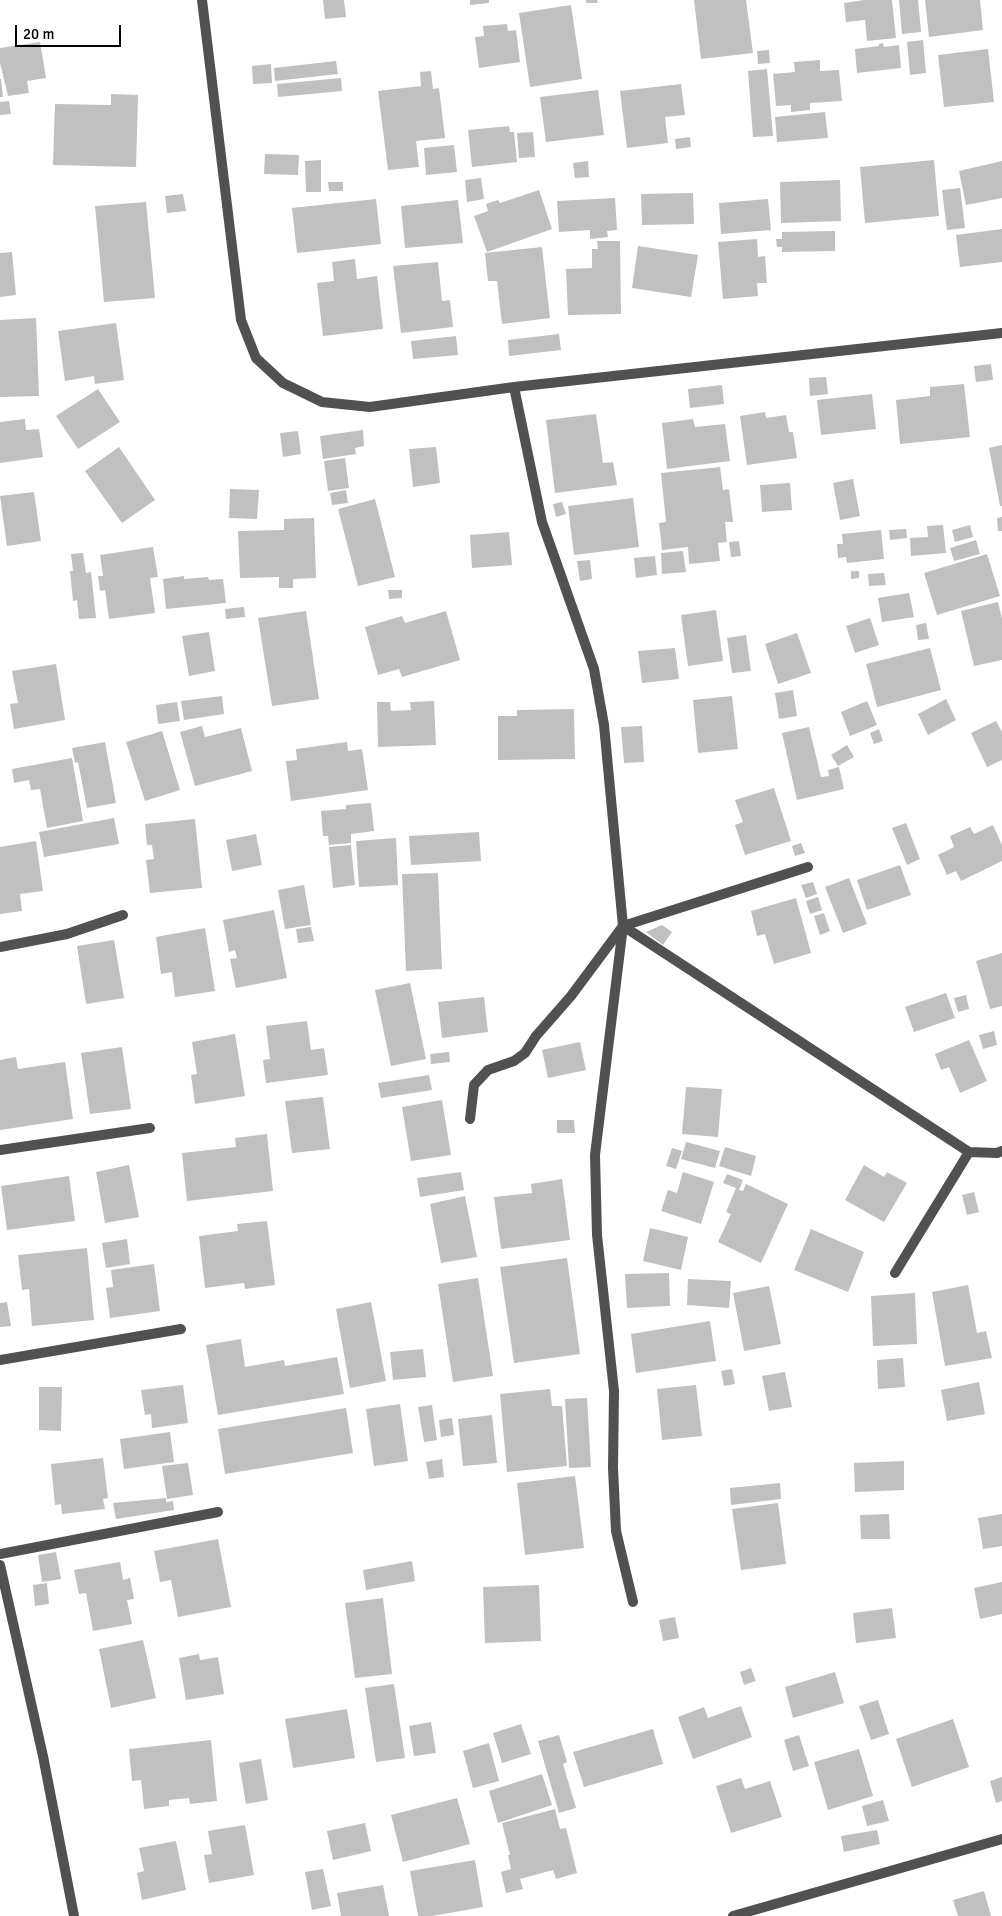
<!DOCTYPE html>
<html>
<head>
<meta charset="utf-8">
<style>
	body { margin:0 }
	#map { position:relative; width:1002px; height:1916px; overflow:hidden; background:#fff; font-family:Signika,sans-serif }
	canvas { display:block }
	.scale { position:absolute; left:15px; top:25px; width:106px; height:22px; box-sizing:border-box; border:2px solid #000; border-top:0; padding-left:6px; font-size:15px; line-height:18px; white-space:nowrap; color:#000; -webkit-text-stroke:4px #fff; paint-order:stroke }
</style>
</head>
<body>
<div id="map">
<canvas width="1002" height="1916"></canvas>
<div class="scale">20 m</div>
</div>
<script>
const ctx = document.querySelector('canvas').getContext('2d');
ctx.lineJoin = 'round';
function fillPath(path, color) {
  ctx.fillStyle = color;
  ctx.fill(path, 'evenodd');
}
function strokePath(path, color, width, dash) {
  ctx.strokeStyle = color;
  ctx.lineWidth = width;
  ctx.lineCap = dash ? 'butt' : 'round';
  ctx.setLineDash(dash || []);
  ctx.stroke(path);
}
const building = new Path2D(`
	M 323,0 L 344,0 L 346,17 L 325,19 Z
	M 470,0 L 489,0 L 489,3 L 470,5 Z
	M 586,0 L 597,0 L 598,3 L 586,3 Z
	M 694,0 L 746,0 L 753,53 L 701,59 Z
	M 864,0 L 892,0 L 896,38 L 867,41 L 865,20 L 846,22 L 844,3 Z
	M 899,0 L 918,0 L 921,32 L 902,34 Z
	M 925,0 L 980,0 L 983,30 L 929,37 Z
	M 571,5 L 582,79 L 530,87 L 519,13 Z
	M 507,24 L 508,31 L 516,30 L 520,62 L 479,68 L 475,37 L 484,36 L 483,26 Z
	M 923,40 L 926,73 L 910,75 L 907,42 Z
	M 40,42 L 46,78 L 27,81 L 29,93 L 8,96 L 0,63 L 0,48 Z
	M 883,43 L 884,47 L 899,45 L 901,68 L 857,73 L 855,49 L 879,46 L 879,44 Z
	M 988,49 L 994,102 L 944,107 L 938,55 Z
	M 769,50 L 770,63 L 758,64 L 757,51 Z
	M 820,60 L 820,71 L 839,70 L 842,101 L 810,103 L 810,110 L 791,112 L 791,105 L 776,106 L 773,74 L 795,72 L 794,62 Z
	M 336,61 L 338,74 L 275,81 L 274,68 Z
	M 271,64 L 272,83 L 253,84 L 252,66 Z
	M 767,69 L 773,136 L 753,137 L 748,71 Z
	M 431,71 L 433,89 L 439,88 L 445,138 L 416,141 L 419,167 L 388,170 L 378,91 L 421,86 L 420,72 Z
	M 341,78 L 342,91 L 278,97 L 277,84 Z
	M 0,79 L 1,79 L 3,97 L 0,97 Z
	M 681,84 L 685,115 L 665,117 L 668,143 L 627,148 L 620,91 Z
	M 598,90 L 604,135 L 546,142 L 540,97 Z
	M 111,94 L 138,95 L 136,167 L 53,165 L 55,104 L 111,105 Z
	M 9,101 L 11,114 L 0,115 L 0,102 Z
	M 825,112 L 828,138 L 777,142 L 775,117 Z
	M 509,126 L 510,132 L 514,132 L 517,162 L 472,167 L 468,130 Z
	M 533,132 L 535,157 L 519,158 L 517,133 Z
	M 690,137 L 691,147 L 676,149 L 675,139 Z
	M 454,145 L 457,172 L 426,175 L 424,148 Z
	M 265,154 L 299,155 L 298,175 L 264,174 Z
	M 321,160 L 321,192 L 306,192 L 305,161 Z
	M 934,160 L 939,216 L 865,223 L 860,167 Z
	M 588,161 L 589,177 L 575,178 L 573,163 Z
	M 1002,161 L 1002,198 L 966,205 L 959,171 Z
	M 481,178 L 484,199 L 467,202 L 465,180 Z
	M 840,180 L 841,221 L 781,223 L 780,182 Z
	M 328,182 L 343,182 L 343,191 L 329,191 Z
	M 960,188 L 965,228 L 947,230 L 942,190 Z
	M 539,190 L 552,229 L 487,252 L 474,216 L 488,211 L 486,204 L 498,200 L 500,203 Z
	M 693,193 L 694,224 L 642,225 L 641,194 Z
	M 183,194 L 186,211 L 167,213 L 165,196 Z
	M 615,198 L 617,230 L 607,231 L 608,237 L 590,239 L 590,230 L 559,232 L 557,201 Z
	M 376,199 L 381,244 L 297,253 L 292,208 Z
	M 768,199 L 771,230 L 721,234 L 719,203 Z
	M 458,200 L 463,243 L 405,248 L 401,206 Z
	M 146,202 L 155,298 L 104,302 L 95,206 Z
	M 1002,229 L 1002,262 L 960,267 L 956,235 Z
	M 835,231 L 835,251 L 782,252 L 782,247 L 777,247 L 776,239 L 782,239 L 782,232 Z
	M 757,239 L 758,257 L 765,256 L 767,283 L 757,283 L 758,296 L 723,299 L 718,242 Z
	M 597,241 L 620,241 L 621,314 L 568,315 L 566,269 L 592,268 L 592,249 L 598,249 Z
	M 638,246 L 698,255 L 691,297 L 632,288 Z
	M 542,247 L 550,318 L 502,324 L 497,281 L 488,281 L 485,253 Z
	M 12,252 L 16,295 L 0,297 L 0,253 Z
	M 355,259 L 357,279 L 377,276 L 383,329 L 323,336 L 317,283 L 334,281 L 332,262 Z
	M 438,262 L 442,301 L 450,300 L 453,327 L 401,333 L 393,266 Z
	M 36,318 L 39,396 L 0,397 L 0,320 Z
	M 116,323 L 124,380 L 95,384 L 94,376 L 65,381 L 58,331 Z
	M 559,334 L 561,350 L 509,356 L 508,340 Z
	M 456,336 L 458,355 L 413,359 L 411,341 Z
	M 991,364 L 993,380 L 976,382 L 974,366 Z
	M 826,377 L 828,394 L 810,396 L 809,378 Z
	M 964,384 L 970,437 L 900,444 L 896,400 L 930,396 L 930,387 Z
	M 722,385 L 724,404 L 690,408 L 688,389 Z
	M 98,389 L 120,422 L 78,449 L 56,416 Z
	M 872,394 L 876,429 L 821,435 L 817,400 Z
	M 765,412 L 766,418 L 786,415 L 789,432 L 793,432 L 797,458 L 747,465 L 740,416 Z
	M 596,414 L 603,463 L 613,462 L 617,485 L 555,493 L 546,420 Z
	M 25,419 L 26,430 L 39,429 L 43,457 L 0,463 L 0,422 Z
	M 693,419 L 695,427 L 725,424 L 730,461 L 667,469 L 662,423 Z
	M 363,430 L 364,446 L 355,448 L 356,454 L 323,459 L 320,436 Z
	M 298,431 L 301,454 L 283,457 L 280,433 Z
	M 1002,445 L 1002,506 L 1000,506 L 989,448 Z
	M 119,447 L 155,500 L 122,523 L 85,471 Z
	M 436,447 L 440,483 L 413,487 L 409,449 Z
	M 345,458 L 349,488 L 328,491 L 324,461 Z
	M 720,467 L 723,490 L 729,489 L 733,522 L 725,522 L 727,542 L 718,543 L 720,561 L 689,564 L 688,547 L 662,550 L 659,523 L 666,522 L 661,473 Z
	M 853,479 L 860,516 L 840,520 L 833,483 Z
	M 790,483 L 792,510 L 762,512 L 760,485 Z
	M 230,489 L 259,490 L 257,519 L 229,518 Z
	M 346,490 L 348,503 L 332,505 L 330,493 Z
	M 34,492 L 41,541 L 7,546 L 0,496 Z
	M 633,498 L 639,547 L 574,555 L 568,506 Z
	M 375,499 L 395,577 L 358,586 L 338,509 Z
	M 562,502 L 566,514 L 556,517 L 553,504 Z
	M 1002,517 L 1002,531 L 998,531 L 997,518 Z
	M 314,518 L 316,578 L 293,579 L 293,588 L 279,588 L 279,577 L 240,578 L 238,531 L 284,530 L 284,519 Z
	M 943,525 L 946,553 L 911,556 L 910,538 L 928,537 L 927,526 Z
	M 970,525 L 973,537 L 955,542 L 952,530 Z
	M 906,529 L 907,538 L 890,540 L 889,530 Z
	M 881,530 L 884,559 L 847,563 L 846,557 L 838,558 L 837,544 L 843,544 L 842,534 Z
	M 509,532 L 512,565 L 472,568 L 470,535 Z
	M 976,540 L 980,554 L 954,561 L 950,548 Z
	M 739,541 L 741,556 L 731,557 L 729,542 Z
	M 153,547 L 158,577 L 150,578 L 155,613 L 109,619 L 105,590 L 100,591 L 98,576 L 103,576 L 100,555 Z
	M 683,551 L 686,572 L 662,574 L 661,553 Z
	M 83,553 L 86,573 L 91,572 L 96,618 L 79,619 L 77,600 L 73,601 L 70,571 L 73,571 L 71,554 Z
	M 987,554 L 1000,596 L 937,615 L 924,573 Z
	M 655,556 L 657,575 L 636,578 L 634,558 Z
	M 590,560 L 592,579 L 580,581 L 577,561 Z
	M 851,571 L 859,571 L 859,578 L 851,579 Z
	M 884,573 L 886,585 L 869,586 L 868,574 Z
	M 184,576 L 184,579 L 208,577 L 209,580 L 223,579 L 226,603 L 166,609 L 163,579 Z
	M 388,590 L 402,590 L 402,598 L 389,599 Z
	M 909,593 L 914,617 L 882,622 L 878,598 Z
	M 998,602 L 1002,619 L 1002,660 L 974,666 L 961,611 Z
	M 244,607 L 245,617 L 226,619 L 225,609 Z
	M 716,610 L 723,661 L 688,666 L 681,615 Z
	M 306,611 L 319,699 L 272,706 L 258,618 Z
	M 446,611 L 460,660 L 402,677 L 399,669 L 378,675 L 365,627 L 402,616 L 405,623 Z
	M 870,618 L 879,645 L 855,653 L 846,626 Z
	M 926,623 L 929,639 L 918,640 L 916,625 Z
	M 209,632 L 215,671 L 189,676 L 182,636 Z
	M 797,633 L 811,673 L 778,684 L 765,644 Z
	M 746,635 L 751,671 L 732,673 L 727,638 Z
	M 675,648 L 679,679 L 642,683 L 638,651 Z
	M 930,648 L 941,690 L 877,707 L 866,664 Z
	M 56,664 L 65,720 L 14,729 L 10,704 L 18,703 L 12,671 Z
	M 793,690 L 797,716 L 779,719 L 775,693 Z
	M 222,696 L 224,714 L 184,720 L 181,701 Z
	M 732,696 L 738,749 L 698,753 L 693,700 Z
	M 946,699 L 956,720 L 928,735 L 918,714 Z
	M 434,701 L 436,745 L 378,747 L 377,702 L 390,702 L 391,711 L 411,710 L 410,702 Z
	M 867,701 L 877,725 L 850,736 L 841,712 Z
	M 177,702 L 180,721 L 158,724 L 156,705 Z
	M 574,709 L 575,759 L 498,760 L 498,716 L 517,716 L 517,710 Z
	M 996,721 L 1002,732 L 1002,760 L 987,767 L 971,733 Z
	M 202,726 L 205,737 L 241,728 L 252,771 L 195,786 L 180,732 Z
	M 642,726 L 644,762 L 624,763 L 621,727 Z
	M 809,727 L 821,777 L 829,776 L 828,770 L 839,767 L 844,789 L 797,800 L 782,733 Z
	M 879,729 L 883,741 L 874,744 L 870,733 Z
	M 162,731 L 180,790 L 145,801 L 126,742 Z
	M 105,742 L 116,803 L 87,808 L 78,762 L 75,763 L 72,748 Z
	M 347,742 L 348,751 L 362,749 L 368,790 L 291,801 L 286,761 L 297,760 L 296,749 Z
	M 847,745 L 854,757 L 838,766 L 831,755 Z
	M 72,758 L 83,821 L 47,828 L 40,789 L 31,790 L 29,780 L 14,783 L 12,769 Z
	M 774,788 L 791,841 L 745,855 L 735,825 L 743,822 L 735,800 Z
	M 371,803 L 374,831 L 351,834 L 351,843 L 329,845 L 328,836 L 323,836 L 321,811 L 346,809 L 346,805 Z
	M 114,818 L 119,844 L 44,857 L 39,832 Z
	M 195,819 L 202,888 L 150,893 L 146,860 L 154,859 L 152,845 L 147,845 L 145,824 Z
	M 906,823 L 920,859 L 907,865 L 892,828 Z
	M 993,825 L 1002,845 L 1002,861 L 961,881 L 956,871 L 947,875 L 938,855 L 954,847 L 950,836 L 970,827 L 974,834 Z
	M 479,832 L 481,861 L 411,865 L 409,836 Z
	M 256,834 L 262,865 L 232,871 L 226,840 Z
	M 396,838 L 398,885 L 359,887 L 356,841 Z
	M 36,841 L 43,891 L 20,894 L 22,911 L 0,914 L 0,847 Z
	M 801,843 L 805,853 L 795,856 L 792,846 Z
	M 351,845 L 355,885 L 333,888 L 329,847 Z
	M 900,865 L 911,895 L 867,910 L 857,880 Z
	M 438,873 L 442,969 L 406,971 L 402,874 Z
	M 849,878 L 867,924 L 843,933 L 825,887 Z
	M 813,882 L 817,894 L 806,898 L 801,885 Z
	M 304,885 L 311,925 L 285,929 L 278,890 Z
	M 818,897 L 822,910 L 810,914 L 806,901 Z
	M 796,898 L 811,953 L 774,964 L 765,934 L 757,936 L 751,911 Z
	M 274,910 L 287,978 L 236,988 L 230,959 L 237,958 L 235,950 L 229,952 L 223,920 Z
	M 824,913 L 830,931 L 820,935 L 814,916 Z
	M 662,925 L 672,932 L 663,945 L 646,932 Z
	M 311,927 L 314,941 L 298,943 L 296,929 Z
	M 205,928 L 215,991 L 175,997 L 172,972 L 161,974 L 156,937 Z
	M 114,940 L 124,998 L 86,1004 L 77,946 Z
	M 1002,953 L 1002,1006 L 990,1009 L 976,961 Z
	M 410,983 L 426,1059 L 391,1066 L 375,990 Z
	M 946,993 L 955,1018 L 914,1032 L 905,1007 Z
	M 966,995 L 969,1009 L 958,1012 L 954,998 Z
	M 484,997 L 488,1032 L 442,1038 L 438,1002 Z
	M 307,1021 L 311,1050 L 324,1048 L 328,1075 L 266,1083 L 263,1060 L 270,1059 L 266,1026 Z
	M 994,1031 L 997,1045 L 983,1049 L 979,1035 Z
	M 235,1034 L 245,1096 L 195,1104 L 191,1075 L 197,1074 L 192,1042 Z
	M 969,1040 L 987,1081 L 960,1093 L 949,1067 L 941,1070 L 935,1054 Z
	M 580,1042 L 586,1070 L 548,1078 L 542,1050 Z
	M 122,1047 L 131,1109 L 90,1114 L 81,1053 Z
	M 449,1052 L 450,1062 L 431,1064 L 430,1054 Z
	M 16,1057 L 18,1069 L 65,1062 L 73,1119 L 0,1130 L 0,1060 Z
	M 429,1075 L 432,1090 L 381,1098 L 378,1083 Z
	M 686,1087 L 722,1089 L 718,1137 L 682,1134 Z
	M 323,1097 L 330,1149 L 292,1153 L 285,1101 Z
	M 442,1100 L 451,1155 L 411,1161 L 402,1107 Z
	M 557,1120 L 574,1120 L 575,1133 L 557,1133 Z
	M 267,1134 L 273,1191 L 187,1201 L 182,1153 L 236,1147 L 235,1138 Z
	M 686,1142 L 720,1151 L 715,1168 L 681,1159 Z
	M 725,1147 L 756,1156 L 751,1176 L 719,1166 Z
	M 672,1148 L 682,1151 L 676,1169 L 666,1166 Z
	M 129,1165 L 139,1217 L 105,1223 L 96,1172 Z
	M 864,1165 L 884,1177 L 887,1172 L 907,1183 L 884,1222 L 845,1200 Z
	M 461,1172 L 464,1190 L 420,1197 L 417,1178 Z
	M 683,1172 L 714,1182 L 701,1224 L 661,1211 L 668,1190 L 677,1193 Z
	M 727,1174 L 743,1180 L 739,1190 L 743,1191 L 746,1184 L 788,1204 L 761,1263 L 718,1242 L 731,1214 L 726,1212 L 736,1188 L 723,1183 Z
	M 69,1176 L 75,1221 L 7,1230 L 1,1186 Z
	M 562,1179 L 570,1240 L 501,1249 L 494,1197 L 532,1193 L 531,1184 Z
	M 974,1192 L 979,1212 L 967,1215 L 962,1195 Z
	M 465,1196 L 477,1257 L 441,1263 L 430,1204 Z
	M 267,1221 L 275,1285 L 245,1289 L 244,1283 L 205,1288 L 199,1236 L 238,1231 L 237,1224 Z
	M 650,1228 L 688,1237 L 681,1270 L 643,1261 Z
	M 811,1229 L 864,1252 L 848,1292 L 794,1270 Z
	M 127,1239 L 130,1264 L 106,1268 L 102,1243 Z
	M 87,1248 L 94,1320 L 32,1326 L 29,1289 L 22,1290 L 18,1255 Z
	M 567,1258 L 580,1354 L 514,1363 L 500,1267 Z
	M 154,1264 L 160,1311 L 110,1318 L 106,1288 L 113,1287 L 111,1270 Z
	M 669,1273 L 670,1306 L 627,1308 L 625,1274 Z
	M 478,1278 L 493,1376 L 453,1382 L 438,1284 Z
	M 688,1279 L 731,1281 L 729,1308 L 687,1305 Z
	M 968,1285 L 977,1333 L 986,1331 L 992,1358 L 945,1366 L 932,1292 Z
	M 769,1286 L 781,1344 L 744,1351 L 733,1293 Z
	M 915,1293 L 917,1344 L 873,1346 L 871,1296 Z
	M 7,1302 L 11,1326 L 0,1327 L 0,1303 Z
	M 371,1302 L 386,1381 L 350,1388 L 336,1309 Z
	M 710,1321 L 716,1361 L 636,1373 L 631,1334 Z
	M 241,1339 L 245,1367 L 284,1360 L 285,1366 L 337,1357 L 344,1394 L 218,1415 L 206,1345 Z
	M 423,1349 L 426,1377 L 393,1380 L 390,1352 Z
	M 903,1358 L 905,1387 L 878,1389 L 877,1360 Z
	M 732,1369 L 735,1384 L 724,1386 L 721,1371 Z
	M 785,1372 L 792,1407 L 769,1411 L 762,1376 Z
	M 979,1382 L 985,1414 L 947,1421 L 941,1390 Z
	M 183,1385 L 188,1423 L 152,1428 L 151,1414 L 145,1415 L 141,1390 Z
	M 696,1385 L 702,1436 L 662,1440 L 657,1389 Z
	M 39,1387 L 62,1387 L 61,1431 L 39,1430 Z
	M 550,1389 L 552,1406 L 562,1406 L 567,1466 L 507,1472 L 500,1394 Z
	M 587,1398 L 591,1467 L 569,1468 L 565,1399 Z
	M 400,1404 L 408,1461 L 374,1466 L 366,1409 Z
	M 432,1405 L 437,1440 L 424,1442 L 418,1407 Z
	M 346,1408 L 353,1453 L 225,1474 L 218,1429 Z
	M 492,1415 L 497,1463 L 463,1466 L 458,1419 Z
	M 452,1418 L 454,1435 L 441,1437 L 439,1420 Z
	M 170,1432 L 174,1462 L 124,1469 L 120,1439 Z
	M 103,1458 L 108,1498 L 103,1499 L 105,1509 L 62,1514 L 61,1504 L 55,1505 L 51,1464 Z
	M 442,1459 L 444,1477 L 429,1479 L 426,1462 Z
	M 904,1461 L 904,1490 L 855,1492 L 854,1463 Z
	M 188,1463 L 193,1495 L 167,1499 L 162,1466 Z
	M 575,1476 L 584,1548 L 525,1555 L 517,1483 Z
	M 780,1483 L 781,1499 L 731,1505 L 730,1488 Z
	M 166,1498 L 166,1502 L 173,1501 L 174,1510 L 116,1519 L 113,1503 Z
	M 778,1503 L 786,1564 L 741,1570 L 732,1509 Z
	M 889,1514 L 890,1539 L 861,1539 L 860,1515 Z
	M 1002,1514 L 1002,1546 L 983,1549 L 978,1518 Z
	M 218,1539 L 231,1607 L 178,1617 L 171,1580 L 160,1582 L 154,1551 Z
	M 56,1552 L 61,1579 L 42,1582 L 38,1555 Z
	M 412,1561 L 415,1581 L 366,1590 L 363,1570 Z
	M 120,1562 L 123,1580 L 130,1578 L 134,1599 L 127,1600 L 132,1624 L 93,1631 L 86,1593 L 79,1594 L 74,1570 Z
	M 1002,1582 L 1002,1614 L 980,1619 L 974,1588 Z
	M 47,1583 L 49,1604 L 35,1606 L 33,1585 Z
	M 539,1585 L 541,1641 L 485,1643 L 483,1587 Z
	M 383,1598 L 392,1674 L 355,1678 L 345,1603 Z
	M 892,1608 L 896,1638 L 856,1643 L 853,1613 Z
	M 675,1617 L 679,1638 L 663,1641 L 659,1620 Z
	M 143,1640 L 156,1698 L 111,1708 L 99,1649 Z
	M 199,1654 L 200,1660 L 218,1657 L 224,1694 L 186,1700 L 179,1658 Z
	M 751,1668 L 756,1681 L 744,1685 L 740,1672 Z
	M 835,1672 L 844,1703 L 793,1718 L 785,1687 Z
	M 394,1684 L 405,1758 L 376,1762 L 365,1688 Z
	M 878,1700 L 889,1734 L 871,1740 L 859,1706 Z
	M 741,1706 L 752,1737 L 693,1759 L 678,1717 L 704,1707 L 708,1718 Z
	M 347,1709 L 355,1758 L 293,1768 L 285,1719 Z
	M 953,1719 L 969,1767 L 912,1787 L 896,1739 Z
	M 431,1722 L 436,1753 L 414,1756 L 409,1726 Z
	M 521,1724 L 531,1754 L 502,1763 L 493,1733 Z
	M 653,1729 L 663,1764 L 584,1787 L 573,1752 Z
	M 559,1735 L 567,1762 L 563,1764 L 576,1808 L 559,1813 L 538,1741 Z
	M 799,1735 L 809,1766 L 793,1771 L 784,1740 Z
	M 211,1740 L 217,1801 L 190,1804 L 189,1798 L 169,1800 L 169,1806 L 144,1809 L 141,1780 L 132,1781 L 129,1749 Z
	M 489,1743 L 499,1781 L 473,1788 L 463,1751 Z
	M 859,1749 L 873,1796 L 828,1810 L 814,1762 Z
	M 261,1759 L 268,1800 L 246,1804 L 239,1763 Z
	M 542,1774 L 552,1805 L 498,1823 L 489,1791 Z
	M 1002,1777 L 1002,1801 L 996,1803 L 990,1781 Z
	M 741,1778 L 745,1789 L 770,1781 L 782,1817 L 731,1833 L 716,1786 Z
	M 457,1798 L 470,1844 L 403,1862 L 391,1815 Z
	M 883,1800 L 889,1821 L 867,1826 L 862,1806 Z
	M 555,1809 L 560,1829 L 566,1828 L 577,1873 L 556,1879 L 553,1870 L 520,1879 L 523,1889 L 506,1893 L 501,1872 L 511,1869 L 508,1855 L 510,1855 L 502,1823 Z
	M 365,1823 L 371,1851 L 333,1860 L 327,1831 Z
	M 245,1825 L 254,1875 L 209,1883 L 204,1855 L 212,1854 L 208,1831 Z
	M 877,1830 L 880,1844 L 844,1852 L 841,1836 Z
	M 176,1841 L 186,1890 L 142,1900 L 137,1873 L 144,1871 L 139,1848 Z
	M 475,1860 L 483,1907 L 432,1916 L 418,1916 L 410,1871 Z
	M 323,1869 L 331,1906 L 312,1910 L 305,1872 Z
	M 383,1885 L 389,1916 L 341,1916 L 337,1893 Z
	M 984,1891 L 991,1916 L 958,1916 L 953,1900 Z`);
const service = new Path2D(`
	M 0,947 L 67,934 L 123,915
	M 0,1150 L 150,1128
	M 0,1360 L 181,1329
	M 0,1554 L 218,1512`);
const minor = new Path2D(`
	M 202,0 L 241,320 L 256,358 L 283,383 L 322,402 L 370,407 L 514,387 L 1002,333
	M 514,387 L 542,522 L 594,669 L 604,725 L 623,926 L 595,1155 L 597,1235 L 614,1391 L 613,1468 L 616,1531 L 633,1602
	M 623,926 L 969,1152 L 997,1153 L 1002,1151
	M 470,1119 L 474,1085 L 488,1070 L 514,1061 L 525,1053 L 536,1036 L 571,996 L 623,926 L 808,867
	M 895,1273 L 969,1152
	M 733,1916 L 1002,1839`);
const tertiary = new Path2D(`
	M 0,1565 L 43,1756 L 74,1916`);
fillPath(building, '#c0c0c0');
strokePath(service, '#515151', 10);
strokePath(minor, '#515151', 10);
strokePath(tertiary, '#515151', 10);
</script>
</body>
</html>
